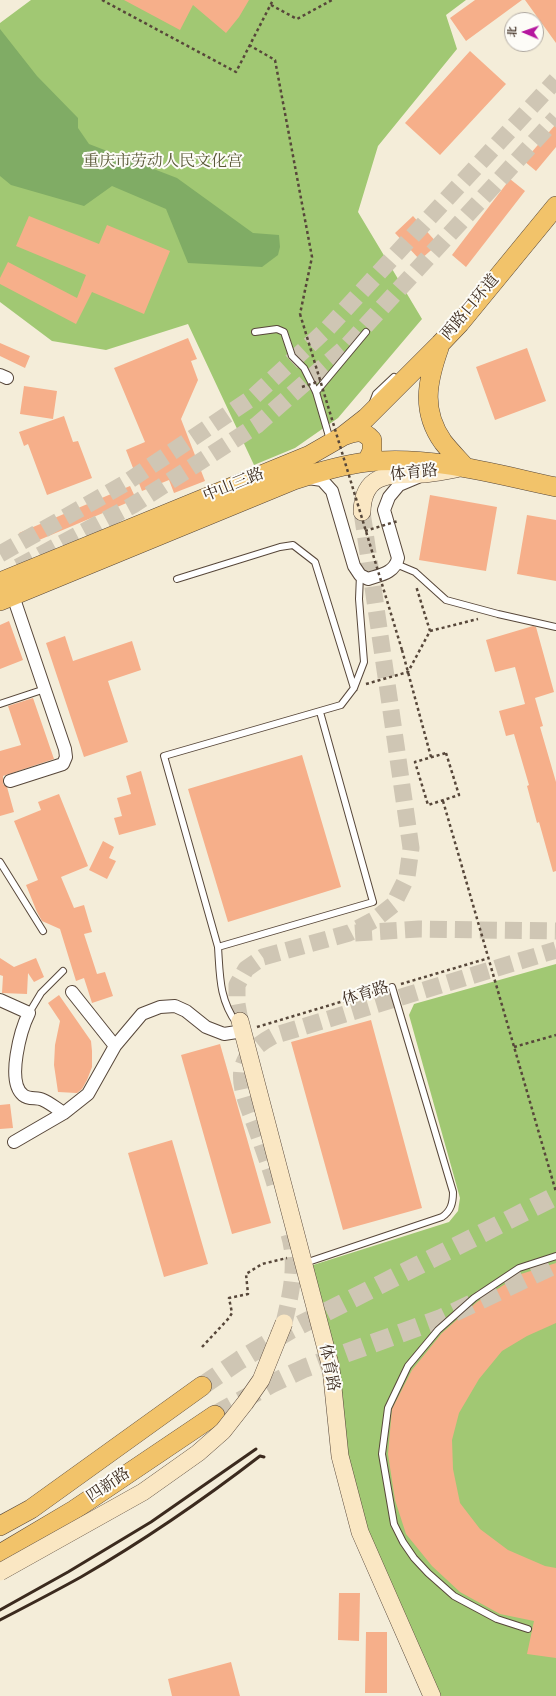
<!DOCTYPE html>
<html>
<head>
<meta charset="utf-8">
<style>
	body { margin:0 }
	#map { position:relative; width:556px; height:1696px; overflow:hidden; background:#f4edd9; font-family:"IM FELL English","Noto Serif SC",serif }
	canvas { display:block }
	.north { position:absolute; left:504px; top:12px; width:40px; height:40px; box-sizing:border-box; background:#fdfcf7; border:1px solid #afa8a0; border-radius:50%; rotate:272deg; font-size:11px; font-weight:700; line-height:16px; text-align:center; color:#3b2a1e }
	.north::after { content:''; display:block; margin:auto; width:14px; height:18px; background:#b5179e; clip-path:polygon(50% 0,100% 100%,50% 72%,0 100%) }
</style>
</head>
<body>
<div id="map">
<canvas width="556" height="1696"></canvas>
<div class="north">北</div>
</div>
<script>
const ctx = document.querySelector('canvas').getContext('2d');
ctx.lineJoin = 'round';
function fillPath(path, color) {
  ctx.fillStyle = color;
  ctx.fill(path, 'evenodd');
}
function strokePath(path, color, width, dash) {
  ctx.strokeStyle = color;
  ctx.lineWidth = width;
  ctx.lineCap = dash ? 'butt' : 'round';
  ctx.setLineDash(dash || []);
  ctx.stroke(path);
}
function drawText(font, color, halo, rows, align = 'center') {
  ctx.font = font + ' "IM FELL English","Noto Serif SC",serif';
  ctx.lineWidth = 4;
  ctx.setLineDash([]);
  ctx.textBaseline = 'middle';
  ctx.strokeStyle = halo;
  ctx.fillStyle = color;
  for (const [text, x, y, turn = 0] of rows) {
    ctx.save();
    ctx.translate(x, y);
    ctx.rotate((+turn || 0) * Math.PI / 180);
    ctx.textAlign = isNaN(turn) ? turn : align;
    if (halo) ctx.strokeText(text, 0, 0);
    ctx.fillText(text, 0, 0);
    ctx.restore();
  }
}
const green = new Path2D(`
	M 31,0 L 466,0 L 446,15 L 457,49 L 378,146 L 358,212 L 422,319 L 338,418 L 295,448 L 254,465 L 188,324 L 106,350 L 52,341 L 0,302 L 0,23 Z
	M 556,964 L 556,1696 L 440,1696 L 366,1530 L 345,1454 L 310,1266 L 449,1222 L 458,1211 L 460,1198 L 409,1015 L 414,1004 Z`);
const forest = new Path2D(`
	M 0,29 L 37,76 L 78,118 L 78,128 L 89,144 L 177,178 L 253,233 L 279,235 L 280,247 L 278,255 L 262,267 L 188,263 L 166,209 L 112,186 L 84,206 L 11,185 L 0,176 Z`);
const building = new Path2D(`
	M 124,0 L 249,0 L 239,17 L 226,33 L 193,5 L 180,30 Z
	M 475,0 L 522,0 L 466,41 L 450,18 Z
	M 525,0 L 556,0 L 556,43 Z
	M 470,51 L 506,84 L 440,155 L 405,123 Z
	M 556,124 L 556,147 L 536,171 L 524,161 Z
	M 510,179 L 525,191 L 466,267 L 452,255 Z
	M 29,216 L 99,244 L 107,225 L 170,251 L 144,314 L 92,292 L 76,324 L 0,284 L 0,278 L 8,262 L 77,298 L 86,275 L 16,246 Z
	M 413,216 L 438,244 L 420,260 L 395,233 Z
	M 188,338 L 197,359 L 191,361 L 198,380 L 181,419 L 205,481 L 174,493 L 169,480 L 142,491 L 126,450 L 145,442 L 114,368 Z
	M 0,343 L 30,356 L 25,368 L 0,356 Z
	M 527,348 L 546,401 L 495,420 L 476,367 Z
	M 24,386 L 57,391 L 53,419 L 20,414 Z
	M 64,416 L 73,442 L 78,441 L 92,478 L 47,495 L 28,444 L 24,446 L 19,432 Z
	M 130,486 L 136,499 L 25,546 L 19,533 Z
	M 430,495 L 497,507 L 486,571 L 419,560 Z
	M 527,515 L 556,520 L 556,581 L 517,574 Z
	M 9,621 L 23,660 L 0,669 L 0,625 Z
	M 533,626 L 536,627 L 554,692 L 535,698 L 543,726 L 540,727 L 556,782 L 556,871 L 553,872 L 539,822 L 537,823 L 527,786 L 529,785 L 514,734 L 506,736 L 499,711 L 525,704 L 515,667 L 495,672 L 486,640 Z
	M 65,636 L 73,661 L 132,641 L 141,670 L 108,681 L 128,742 L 84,757 L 46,643 Z
	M 33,698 L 54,759 L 3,776 L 3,784 L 7,787 L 14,812 L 0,816 L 0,751 L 21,745 L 8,706 Z
	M 302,755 L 341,887 L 228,922 L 188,789 Z
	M 141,771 L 156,825 L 119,835 L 114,818 L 122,816 L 117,798 L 131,794 L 126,776 Z
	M 59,794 L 88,866 L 61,877 L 74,908 L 84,905 L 92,932 L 84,934 L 97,974 L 105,972 L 113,996 L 92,1003 L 84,978 L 76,981 L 60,929 L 42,921 L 37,912 L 26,885 L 38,880 L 14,821 L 41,810 L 38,802 Z
	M 103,841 L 114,847 L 109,858 L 116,861 L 107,879 L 89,870 Z
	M 0,958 L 14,967 L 36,958 L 44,977 L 34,982 L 28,973 L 27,994 L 2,993 L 3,976 L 0,975 Z
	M 59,995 L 91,1041 L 92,1051 L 92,1067 L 87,1080 L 82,1089 L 77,1093 L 58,1092 L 54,1065 L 55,1045 L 60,1021 L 48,1003 Z
	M 371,1020 L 422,1208 L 343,1230 L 291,1042 Z
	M 220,1044 L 271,1223 L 232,1234 L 181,1055 Z
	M 10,1104 L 13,1128 L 0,1129 L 0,1105 Z
	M 172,1140 L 208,1264 L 164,1277 L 128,1153 Z
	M 556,1263 L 556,1323 L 527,1336 L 502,1351 L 479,1379 L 459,1413 L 452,1440 L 453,1469 L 460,1503 L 480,1529 L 508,1550 L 545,1566 L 556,1568 L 556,1658 L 527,1654 L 534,1621 L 500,1614 L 460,1592 L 432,1566 L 406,1534 L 395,1500 L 388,1454 L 392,1409 L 412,1370 L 442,1333 L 477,1302 L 521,1274 Z
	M 339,1593 L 360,1593 L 359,1641 L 338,1640 Z
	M 366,1632 L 387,1632 L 387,1693 L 365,1693 Z
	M 231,1662 L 240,1696 L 172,1696 L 168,1679 Z`);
const secondaryTunnel = new Path2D(`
	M 0,554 L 124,484 L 252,398 L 328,328 L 556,80
	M 18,567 L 133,505 L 257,425 L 346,347 L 556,118
	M 355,933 L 419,929 L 556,931
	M 240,1021 L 237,1004 L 237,985 L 246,969 L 263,957 L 349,933 L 374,920 L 393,905 L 407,877 L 411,848 L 362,512
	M 275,1184 C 269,1164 262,1145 255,1125 C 249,1108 239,1088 242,1069 C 245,1054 260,1043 273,1036 L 556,950
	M 284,1323 C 291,1293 298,1264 289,1234`);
const primaryTunnel = new Path2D(`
	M 202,1386 L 240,1360 L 290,1330 L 556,1196
	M 215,1415 L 271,1384 L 305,1368 L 440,1319 L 556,1264`);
const path = new Path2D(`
	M 102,0 L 236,72 L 273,0
	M 271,5 L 297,19 L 332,0
	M 249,45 L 275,60 L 312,257 L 300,314
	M 430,631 L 478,619
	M 402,650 L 431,757
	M 366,684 L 408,672 L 430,631 L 416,586
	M 446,753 L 459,795 L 428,805 L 415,762 Z
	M 443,801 L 556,1192
	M 401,984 L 489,958
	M 257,1027 L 384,989
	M 514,1047 L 556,1035
	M 202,1347 L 229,1318 L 232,1313 L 229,1298 L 248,1294 L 246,1274 L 262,1264 L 287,1258`);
const lane = new Path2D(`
	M 255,332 L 277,329 L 284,332 L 292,356 L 304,368 L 316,392 L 330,440
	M 316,392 L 366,332
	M 373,402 L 376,394 L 394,377
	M 396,564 L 415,572 L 446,600 L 498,614 L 556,627
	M 177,579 L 280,547 L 293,545 L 315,562 L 354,688
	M 0,704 L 45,689
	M 320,712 L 373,902 L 218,947 L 164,756 L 341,705 L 354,688 L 364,662 L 359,599 L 360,575
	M 0,862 L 43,931
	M 218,947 C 220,976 219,999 237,1024
	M 29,1013 L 41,993 L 63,971
	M 305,1263 L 442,1217 C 451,1211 453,1203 453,1192 L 392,987
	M 528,1629 L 497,1619 L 454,1596 L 428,1573 L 414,1558 L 403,1542 L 394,1524 L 382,1454 L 388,1408 L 408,1366 L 438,1330 L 474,1298 L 519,1268 L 556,1256`);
const street = new Path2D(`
	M 0,375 L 7,378
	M 308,478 L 322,480 L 332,491 L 354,566 L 360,575 L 368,579 C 380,575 395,573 398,558 L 384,510 L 389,497 L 399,485 L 418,477
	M 10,781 L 63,764 L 66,757 L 65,749 L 13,596
	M 72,992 L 115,1046
	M 0,1000 L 29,1013 C 21,1029 6,1081 23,1095 C 29,1100 37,1097 43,1100 C 50,1103 57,1109 64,1113
	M 14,1142 L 64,1113 L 88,1094 L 115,1046 L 142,1014 L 160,1007 L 175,1006 L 186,1011 L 206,1027 L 224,1034 L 243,1031`);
const secondary = new Path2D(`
	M 362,512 C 363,470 394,475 425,474 C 435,473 446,471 456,469
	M 240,1021 L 331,1368 L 340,1456 L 360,1532 L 432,1696`);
const primary = new Path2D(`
	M 439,348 C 427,382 421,411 443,442 C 450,451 458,459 466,468
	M 343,436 C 357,431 362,429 372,440 L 372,451 L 367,462
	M 0,582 L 310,455 L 343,436 L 366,418 L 440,344 L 460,323 L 556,206
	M 0,601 L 294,480 C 318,472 342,465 367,462 C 430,455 495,474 556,487
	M 0,1526 L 31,1509 L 202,1386
	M 0,1554 L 74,1510 L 215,1415`);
const rail = new Path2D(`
	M 0,1610 L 68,1572 L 151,1522 L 256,1449
	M 0,1620 C 27,1606 54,1592 81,1577 C 143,1541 203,1500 260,1456 L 264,1457`);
const pathBridge = new Path2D(`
	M 300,314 L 402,650
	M 302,387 L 320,381
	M 365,531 L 398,521`);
const secondaryBridge = new Path2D(`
	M 0,1572 L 143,1492 L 198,1453 L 223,1431 L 245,1403 L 261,1380 L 284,1323`);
const parkNames = [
	["重庆市劳动人民文化宫",163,163]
];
const streetNames = [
	["两路口环道",471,308,-50],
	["体育路",414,474,-6],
	["中山三路",234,486,-22],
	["体育路",366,995,-17],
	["体育路",328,1368,79],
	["四新路",109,1486,-34]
];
fillPath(green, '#a1c873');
fillPath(forest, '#80ac65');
fillPath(building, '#f6af8a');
strokePath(secondaryTunnel, '#cfc6b4', 17, [17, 8]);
strokePath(primaryTunnel, '#cfc6b4', 19, [19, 10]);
strokePath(lane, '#57473a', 8);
strokePath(street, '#57473a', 14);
strokePath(secondary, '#57473a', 18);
strokePath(primary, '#57473a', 20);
strokePath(path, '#57473a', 2.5, [3, 3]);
strokePath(lane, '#fff', 6);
strokePath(street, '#fff', 12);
strokePath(secondary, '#fae7c3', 17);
strokePath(primary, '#f2c36a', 19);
strokePath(rail, '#3b2a1e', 3);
strokePath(secondaryBridge, '#57473a', 18, []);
strokePath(pathBridge, '#57473a', 2.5, [3, 3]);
strokePath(secondaryBridge, '#fae7c3', 17);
drawText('16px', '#5a5938', '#fdfcf7', parkNames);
drawText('16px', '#3b2a1e', '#fdfcf7', streetNames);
</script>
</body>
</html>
